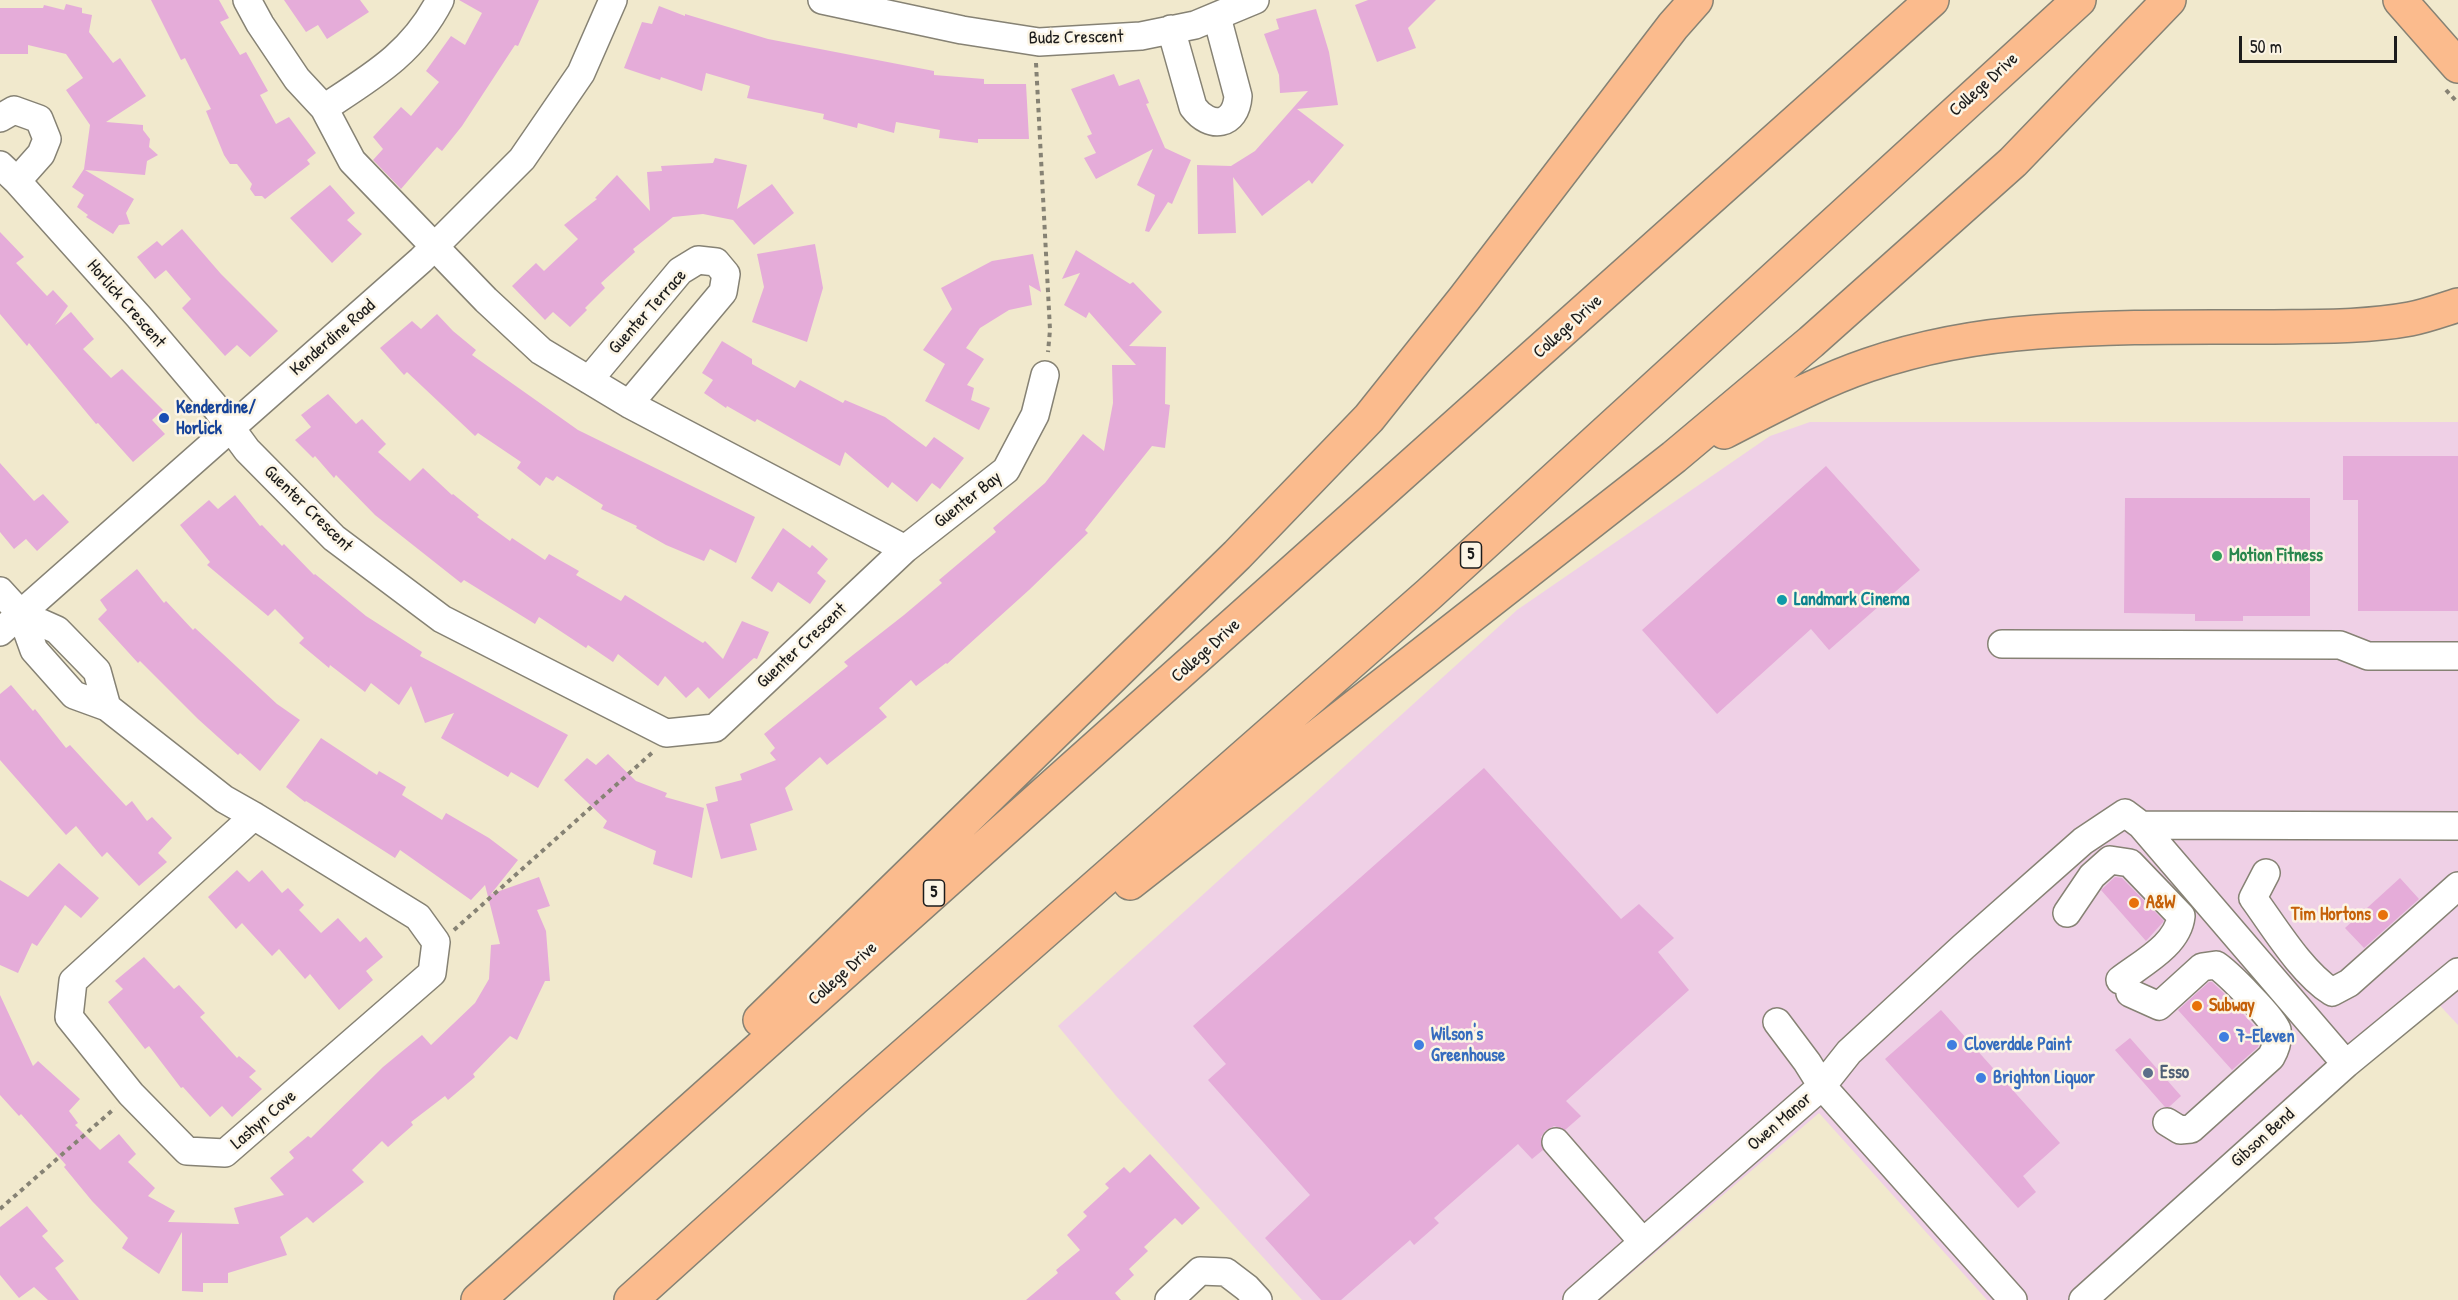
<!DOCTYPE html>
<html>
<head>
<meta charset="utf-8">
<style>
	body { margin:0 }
	#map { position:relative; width:2458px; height:1300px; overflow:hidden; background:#f1e9cd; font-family:"Patrick Hand",sans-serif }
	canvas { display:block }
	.scale { position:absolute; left:2239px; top:36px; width:158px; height:27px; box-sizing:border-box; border:3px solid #1c1c1c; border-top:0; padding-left:8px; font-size:18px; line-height:21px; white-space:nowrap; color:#1c1c1c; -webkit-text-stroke:4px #fcf5e5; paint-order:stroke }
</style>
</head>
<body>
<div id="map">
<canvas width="2458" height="1300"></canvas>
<div class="scale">50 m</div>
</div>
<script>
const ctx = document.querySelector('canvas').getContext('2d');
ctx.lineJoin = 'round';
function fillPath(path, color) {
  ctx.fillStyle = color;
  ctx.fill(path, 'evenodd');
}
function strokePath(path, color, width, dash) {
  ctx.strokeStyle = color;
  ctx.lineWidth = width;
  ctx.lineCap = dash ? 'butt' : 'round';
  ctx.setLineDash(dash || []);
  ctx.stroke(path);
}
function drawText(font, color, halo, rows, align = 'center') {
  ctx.font = font + ' "Patrick Hand",sans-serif';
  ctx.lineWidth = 5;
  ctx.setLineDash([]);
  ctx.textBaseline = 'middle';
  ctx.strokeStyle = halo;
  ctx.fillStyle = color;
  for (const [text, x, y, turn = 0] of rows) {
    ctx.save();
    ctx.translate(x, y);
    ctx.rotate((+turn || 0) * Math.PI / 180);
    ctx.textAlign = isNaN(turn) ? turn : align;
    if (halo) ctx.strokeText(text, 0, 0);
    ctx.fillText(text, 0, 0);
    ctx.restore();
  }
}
const built = new Path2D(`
	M 1810,422 L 2458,422 L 2458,1025 L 2431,996 L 2070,1300 L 1987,1300 L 1819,1113 L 1600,1300 L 1302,1300 L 1117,1097 L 1058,1026 L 1517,610 L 1770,436 Z`);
const building = new Path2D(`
	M 151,0 L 219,0 L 229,18 L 220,22 L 240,55 L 246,52 L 268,91 L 260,95 L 276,124 L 289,117 L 316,153 L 307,160 L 310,164 L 265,199 L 262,196 L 255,196 L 250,189 L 252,184 L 237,164 L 230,164 L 224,155 L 206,111 L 211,109 L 185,58 L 181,60 Z
	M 284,0 L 360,0 L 369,12 L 327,39 L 318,25 L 306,32 Z
	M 459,0 L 539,0 L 518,46 L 515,45 L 462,126 L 442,151 L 437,147 L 401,189 L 373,160 L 383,149 L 373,137 L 401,107 L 411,116 L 439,82 L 426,71 L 451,36 L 465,45 L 482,13 Z
	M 1368,0 L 1436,0 L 1408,28 L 1416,48 L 1377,62 L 1355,5 Z
	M 66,4 L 82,8 L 82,13 L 92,15 L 89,32 L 113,63 L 120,58 L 146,96 L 106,122 L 143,125 L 143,130 L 150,139 L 149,147 L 158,155 L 147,161 L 145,175 L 85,170 L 134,199 L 126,213 L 130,224 L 119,225 L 113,234 L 86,217 L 88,215 L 77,207 L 84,195 L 72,187 L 84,169 L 90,125 L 66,90 L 83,78 L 66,54 L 28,45 L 28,54 L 0,54 L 0,8 L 43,8 L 44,5 L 64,10 Z
	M 659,6 L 685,16 L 685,14 L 768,39 L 934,71 L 934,75 L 984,79 L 984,84 L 1026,84 L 1029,139 L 978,139 L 978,143 L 939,138 L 940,130 L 896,122 L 894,133 L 858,123 L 857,128 L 823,119 L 824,114 L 747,98 L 750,86 L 706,73 L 702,91 L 661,77 L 660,80 L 624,68 L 642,22 L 652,24 Z
	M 1316,9 L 1329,52 L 1338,105 L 1297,109 L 1344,145 L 1312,184 L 1309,180 L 1262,216 L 1233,177 L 1236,233 L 1198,234 L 1197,165 L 1231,166 L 1255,151 L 1308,91 L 1280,93 L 1279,75 L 1264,34 L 1279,29 L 1276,19 Z
	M 1114,74 L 1119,86 L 1139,79 L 1149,103 L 1146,104 L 1165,148 L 1191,160 L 1172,204 L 1168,202 L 1149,232 L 1145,231 L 1155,195 L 1137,185 L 1153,149 L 1096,179 L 1084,158 L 1096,153 L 1087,136 L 1092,134 L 1071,89 Z
	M 715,158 L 747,165 L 737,209 L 772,184 L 794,213 L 754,245 L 733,220 L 703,214 L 673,217 L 633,249 L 635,252 L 601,283 L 605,288 L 585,308 L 587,310 L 570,327 L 553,312 L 545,320 L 512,286 L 536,263 L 544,271 L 578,239 L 564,225 L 597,199 L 595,198 L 617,175 L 650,211 L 647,172 L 662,171 L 661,166 L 713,163 Z
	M 330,185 L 355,213 L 347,220 L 362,234 L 332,263 L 290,218 Z
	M 182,229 L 221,274 L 278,331 L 250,357 L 237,345 L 225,356 L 182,308 L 191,299 L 166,270 L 155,279 L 137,257 L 157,241 L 162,246 Z
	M 0,232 L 24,257 L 16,263 L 47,296 L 53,290 L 68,306 L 55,325 L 71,312 L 94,339 L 83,349 L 111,378 L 122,369 L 163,410 L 152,420 L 165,434 L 133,462 L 98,423 L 96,424 L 29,343 L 27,346 L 0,314 Z
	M 815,244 L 823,288 L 807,342 L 752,322 L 764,287 L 757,254 Z
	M 1076,250 L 1130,284 L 1133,282 L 1162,312 L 1129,346 L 1166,347 L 1165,404 L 1170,405 L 1165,448 L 1152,446 L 1085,530 L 1088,533 L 1029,590 L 947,664 L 946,663 L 916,686 L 911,680 L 879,708 L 887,717 L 827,765 L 820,757 L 785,788 L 793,810 L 750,824 L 757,850 L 721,859 L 706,804 L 718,801 L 715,787 L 742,780 L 740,774 L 776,760 L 770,753 L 775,748 L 764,734 L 848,666 L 844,662 L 904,615 L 942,583 L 939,580 L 996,532 L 993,528 L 1045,483 L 1083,434 L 1104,451 L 1113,403 L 1112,365 L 1136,365 L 1089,312 L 1086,318 L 1064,305 L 1080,273 L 1062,279 Z
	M 1033,254 L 1041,292 L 1029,285 L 1032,305 L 1009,310 L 980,328 L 966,348 L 984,359 L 967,385 L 974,388 L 971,400 L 990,408 L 979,430 L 925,401 L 945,364 L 923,350 L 952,309 L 941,288 L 992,261 Z
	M 437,314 L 453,331 L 476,350 L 472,355 L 578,430 L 755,517 L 736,563 L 710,549 L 704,561 L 666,545 L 636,528 L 637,526 L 601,509 L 603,505 L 557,476 L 553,481 L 546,477 L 540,486 L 517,468 L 521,462 L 478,433 L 475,436 L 407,372 L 404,375 L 380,348 L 412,321 L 421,329 Z
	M 722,341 L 752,359 L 752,364 L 795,388 L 800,380 L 843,403 L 845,400 L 885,417 L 926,447 L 934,437 L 964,458 L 940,489 L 932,483 L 917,502 L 892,482 L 888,488 L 845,452 L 840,466 L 757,419 L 755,422 L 727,406 L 726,408 L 704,393 L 713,380 L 702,373 Z
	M 328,394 L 356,424 L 362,419 L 386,444 L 378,452 L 410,481 L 423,468 L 452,495 L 453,494 L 479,515 L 477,517 L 510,541 L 512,538 L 545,560 L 549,554 L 579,571 L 576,575 L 621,601 L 625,595 L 703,643 L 705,641 L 723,659 L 742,621 L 769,632 L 757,659 L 754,658 L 709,699 L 698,687 L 686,698 L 665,676 L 658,686 L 618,654 L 613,662 L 588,645 L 586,648 L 539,617 L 535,624 L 464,580 L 461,583 L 375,515 L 336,475 L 334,478 L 315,456 L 313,458 L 295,440 L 311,427 L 301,415 Z
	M 2343,456 L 2458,456 L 2458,611 L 2358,611 L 2358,500 L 2343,500 Z
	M 0,463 L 34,501 L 43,494 L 69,522 L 37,551 L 26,539 L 14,549 L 0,532 Z
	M 1826,466 L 1920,570 L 1829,650 L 1811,629 L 1717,714 L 1642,630 Z
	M 235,495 L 260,526 L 262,525 L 282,546 L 284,544 L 314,575 L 315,574 L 366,616 L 422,652 L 420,656 L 568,735 L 538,788 L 511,772 L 508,777 L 441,738 L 454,713 L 425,723 L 411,686 L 399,705 L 371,683 L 365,692 L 330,665 L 329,668 L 299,643 L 304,638 L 275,609 L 268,616 L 207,565 L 210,562 L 180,525 L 209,500 L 218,509 Z
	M 2125,498 L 2310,498 L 2310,616 L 2243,616 L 2243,621 L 2195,621 L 2195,614 L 2124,613 Z
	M 783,528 L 810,548 L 812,545 L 828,559 L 817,573 L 826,581 L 810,604 L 778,582 L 772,592 L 751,578 Z
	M 137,569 L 164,603 L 166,601 L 193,630 L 195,628 L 277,704 L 300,720 L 260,771 L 240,753 L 238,755 L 198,719 L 140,661 L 138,663 L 98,619 L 107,610 L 100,600 Z
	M 11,685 L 33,711 L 35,709 L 66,748 L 70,745 L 126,806 L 132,801 L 147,821 L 152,817 L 172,838 L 158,853 L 167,862 L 139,886 L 107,852 L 102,857 L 76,826 L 66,835 L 0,760 L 0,694 Z
	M 321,738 L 377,775 L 379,771 L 406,787 L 402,795 L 442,820 L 446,813 L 489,838 L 518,860 L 491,894 L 539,877 L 550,906 L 537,910 L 546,931 L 550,981 L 545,981 L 517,1040 L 510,1036 L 473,1074 L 475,1077 L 448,1100 L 445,1096 L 411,1122 L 413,1125 L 388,1147 L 382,1141 L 352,1170 L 364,1182 L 313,1223 L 307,1217 L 280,1237 L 287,1255 L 228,1273 L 228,1283 L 203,1283 L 203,1292 L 182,1291 L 182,1232 L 159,1274 L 122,1248 L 128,1238 L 92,1201 L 64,1167 L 66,1165 L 21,1114 L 19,1116 L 0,1095 L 0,995 L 33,1066 L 38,1061 L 80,1099 L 69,1111 L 78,1123 L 75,1125 L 100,1150 L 119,1134 L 136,1154 L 128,1162 L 155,1188 L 148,1196 L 175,1211 L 168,1222 L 239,1224 L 234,1208 L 284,1195 L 270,1178 L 294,1158 L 289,1152 L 308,1136 L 311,1138 L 383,1067 L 422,1035 L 431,1045 L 475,1003 L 489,979 L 491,945 L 500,944 L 485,885 L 471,900 L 400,850 L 395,858 L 306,801 L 305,802 L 286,787 Z
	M 608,754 L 636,781 L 667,793 L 665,797 L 704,808 L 692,878 L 653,864 L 656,851 L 603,828 L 607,821 L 564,780 L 587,758 L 596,765 Z
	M 1484,768 L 1621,919 L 1639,904 L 1674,938 L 1658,952 L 1689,990 L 1566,1101 L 1581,1116 L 1565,1130 L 1554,1126 L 1545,1131 L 1541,1137 L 1543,1150 L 1532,1159 L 1518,1144 L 1434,1218 L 1439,1223 L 1414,1245 L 1410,1240 L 1341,1300 L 1321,1300 L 1265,1238 L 1310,1195 L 1208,1080 L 1226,1064 L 1193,1026 Z
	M 59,863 L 99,898 L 81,918 L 65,905 L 37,946 L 32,943 L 18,973 L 0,965 L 0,880 L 28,897 Z
	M 237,870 L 249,882 L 262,870 L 282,893 L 288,888 L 304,905 L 299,910 L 321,933 L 338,918 L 360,942 L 366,937 L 383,957 L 366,971 L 373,980 L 339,1010 L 310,974 L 305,979 L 279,949 L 272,956 L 242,923 L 236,929 L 208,897 Z
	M 2115,877 L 2122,878 L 2164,921 L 2146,941 L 2101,890 Z
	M 2400,878 L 2419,899 L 2364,948 L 2345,928 Z
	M 144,957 L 174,989 L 179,985 L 205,1013 L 200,1017 L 237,1058 L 239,1056 L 256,1071 L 249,1077 L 262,1089 L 232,1117 L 222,1106 L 210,1117 L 183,1087 L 181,1088 L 149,1046 L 145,1049 L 108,1002 L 123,989 L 115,981 Z
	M 2209,982 L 2212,982 L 2228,997 L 2262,1035 L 2258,1047 L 2232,1070 L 2178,1010 Z
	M 1941,1010 L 2060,1143 L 2023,1176 L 2036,1192 L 2018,1208 L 1885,1059 Z
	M 2130,1038 L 2181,1096 L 2169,1107 L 2165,1107 L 2115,1050 Z
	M 1150,1154 L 1200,1208 L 1182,1225 L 1175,1218 L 1144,1247 L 1148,1251 L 1129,1269 L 1134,1275 L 1115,1293 L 1121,1300 L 1026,1300 L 1058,1273 L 1056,1270 L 1080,1250 L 1067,1235 L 1087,1216 L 1083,1212 L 1109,1188 L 1105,1184 L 1124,1167 L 1130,1173 Z
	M 27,1206 L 48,1231 L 42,1236 L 64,1261 L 55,1268 L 79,1300 L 48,1300 L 34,1287 L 19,1298 L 0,1275 L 0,1227 Z`);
const path = new Path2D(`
	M 1036,63 L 1050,330 L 1048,352
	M 2446,90 L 2458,103
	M 454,930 L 654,751
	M 0,1209 L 115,1108`);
const minor = new Path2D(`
	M 247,0 L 260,24 L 297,79 L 324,108 L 352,161 L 486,300 L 541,351 L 629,404 L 905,549
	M 822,0 L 962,30 L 1039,42 L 1141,36 L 1195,25 L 1255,0
	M 1171,29 L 1193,107 C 1210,130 1236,126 1238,96 L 1217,17
	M 324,108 C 373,76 413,53 440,0
	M 0,118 L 14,110 L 39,119 L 47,139 L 41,154 L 17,181
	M 0,165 L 17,181 L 139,317 L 217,409 L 247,450 L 334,538 L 442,619 L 666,733 L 715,728 L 905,549 L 1006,470 L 1035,415 L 1045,375
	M 589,380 L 680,271 L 698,260 L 716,262 L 726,274 L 723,292 L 629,404
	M 0,591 L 21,614 L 34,650 L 74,695 L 107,707 L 224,799 L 254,816 L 418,917 L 436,942 L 432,973 L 225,1153 L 187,1151 L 131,1094 L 69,1017 L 73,981 L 254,816
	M 21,614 L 57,630 L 97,671 L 107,707
	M 0,632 L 421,260 L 522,159 L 581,73 L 613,0
	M 2002,644 L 2340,645 L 2368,656 L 2458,656
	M 2141,825 L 2458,826
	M 2266,873 L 2253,898 C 2275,928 2301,972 2332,992 L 2349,983 L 2458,886
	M 2067,913 L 2092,876 L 2110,860 L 2130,863 L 2181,916 C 2178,945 2142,963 2120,980
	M 2130,993 L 2159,1006 L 2202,967 L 2216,965 C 2227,972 2274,1019 2277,1030 C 2279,1040 2276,1048 2271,1057 L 2191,1129 L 2180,1130 L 2167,1122
	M 1777,1022 L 1807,1062 L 1822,1086 L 1849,1052 L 1963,947 L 2083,841 L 2125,813 L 2141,825 L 2346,1064
	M 1556,1142 L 1642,1241
	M 1169,1300 L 1200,1271 L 1226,1272 L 1247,1288 L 1258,1300
	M 1577,1300 L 1822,1086 L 2013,1300
	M 2083,1300 L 2346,1064 L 2458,972`);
const major = new Path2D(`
	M 2400,0 L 2458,66`);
const highway = new Path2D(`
	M 1724,432 C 1771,408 1818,382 1868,365 C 1921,347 1981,336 2037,332 C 2111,326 2186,327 2260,327 C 2310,326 2361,328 2410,319 C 2426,316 2442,310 2458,305
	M 1130,883 L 1674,457 L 1811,342 L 2013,162 L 2169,0
	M 760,1020 L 1237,555 L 1369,418 L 1464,299 L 1673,26 L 1696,0
	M 478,1300 L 1932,0
	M 631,1300 L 854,1099 L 1429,594 L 2079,0`);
const markers = [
	[164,418,6,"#1a4fb4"],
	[2217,556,6,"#2e9e5b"],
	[1782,600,6,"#0f9aa8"],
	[2134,903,6,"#e8710a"],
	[2383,915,6,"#e8710a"],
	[2197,1006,6,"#e8710a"],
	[2224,1037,6,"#3f7fe0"],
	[1419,1045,6,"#3f7fe0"],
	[1952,1045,6,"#3f7fe0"],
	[2148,1073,6,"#5c6f8a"],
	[1981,1078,6,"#3f7fe0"]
];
const shields = [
	[1471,555,21],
	[934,893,21]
];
const shieldNames = [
	["5",1471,555],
	["5",934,893]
];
const streetNames = [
	["Budz Crescent",1076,38,-1],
	["College Drive",1984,85,-42],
	["Horlick Crescent",126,304,49],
	["Guenter Terrace",648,312,-48],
	["College Drive",1568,327,-42],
	["Kenderdine Road",333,338,-41],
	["Guenter Bay",968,500,-38],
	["Guenter Crescent",308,509,44],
	["Guenter Crescent",802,646,-43],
	["College Drive",1206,651,-42],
	["College Drive",843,974,-42],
	["Lashyn Cove",264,1120,-41],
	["Owen Manor",1780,1122,-41],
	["Gibson Bend",2263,1138,-42]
];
const transitNames = [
	["Kenderdine/",176,408],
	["Horlick",176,429]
];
const leisureNames = [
	["Motion Fitness",2229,556]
];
const cultureNames = [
	["Landmark Cinema",1794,600]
];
const foodNames = [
	["A&W",2146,903],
	["Tim Hortons",2371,915,"right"],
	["Subway",2209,1006]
];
const shopNames = [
	["Wilson's",1431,1035],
	["Greenhouse",1431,1056],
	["7-Eleven",2236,1037],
	["Cloverdale Paint",1964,1045],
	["Brighton Liquor",1993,1078]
];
const serviceNames = [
	["Esso",2160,1073]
];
fillPath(built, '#efd0e6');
fillPath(building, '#e5acd9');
strokePath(minor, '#868274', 30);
strokePath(major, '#868274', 36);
strokePath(highway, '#868274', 36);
strokePath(path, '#868274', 4, [4.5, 4.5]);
strokePath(minor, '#fff', 27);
strokePath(major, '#fbbb8d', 33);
strokePath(highway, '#fbbb8d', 33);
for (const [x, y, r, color] of markers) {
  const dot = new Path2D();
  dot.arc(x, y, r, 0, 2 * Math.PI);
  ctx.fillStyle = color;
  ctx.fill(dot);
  strokePath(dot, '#fcf5e5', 2);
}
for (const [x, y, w] of shields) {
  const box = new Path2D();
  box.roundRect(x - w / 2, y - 13, w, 26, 4.5);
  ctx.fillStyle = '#fcf5e5';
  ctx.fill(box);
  strokePath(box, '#1c1c1c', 1.5);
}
drawText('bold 16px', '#1c1c1c', null, shieldNames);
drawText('18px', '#1c1c1c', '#fcf5e5', streetNames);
drawText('bold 18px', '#164399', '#fcf5e5', transitNames, 'left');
drawText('bold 18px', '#27864d', '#fcf5e5', leisureNames, 'left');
drawText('bold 18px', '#0d838f', '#fcf5e5', cultureNames, 'left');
drawText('bold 18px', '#c56008', '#fcf5e5', foodNames, 'left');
drawText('bold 18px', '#366cbe', '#fcf5e5', shopNames, 'left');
drawText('bold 18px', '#4e5e75', '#fcf5e5', serviceNames, 'left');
</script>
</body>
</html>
